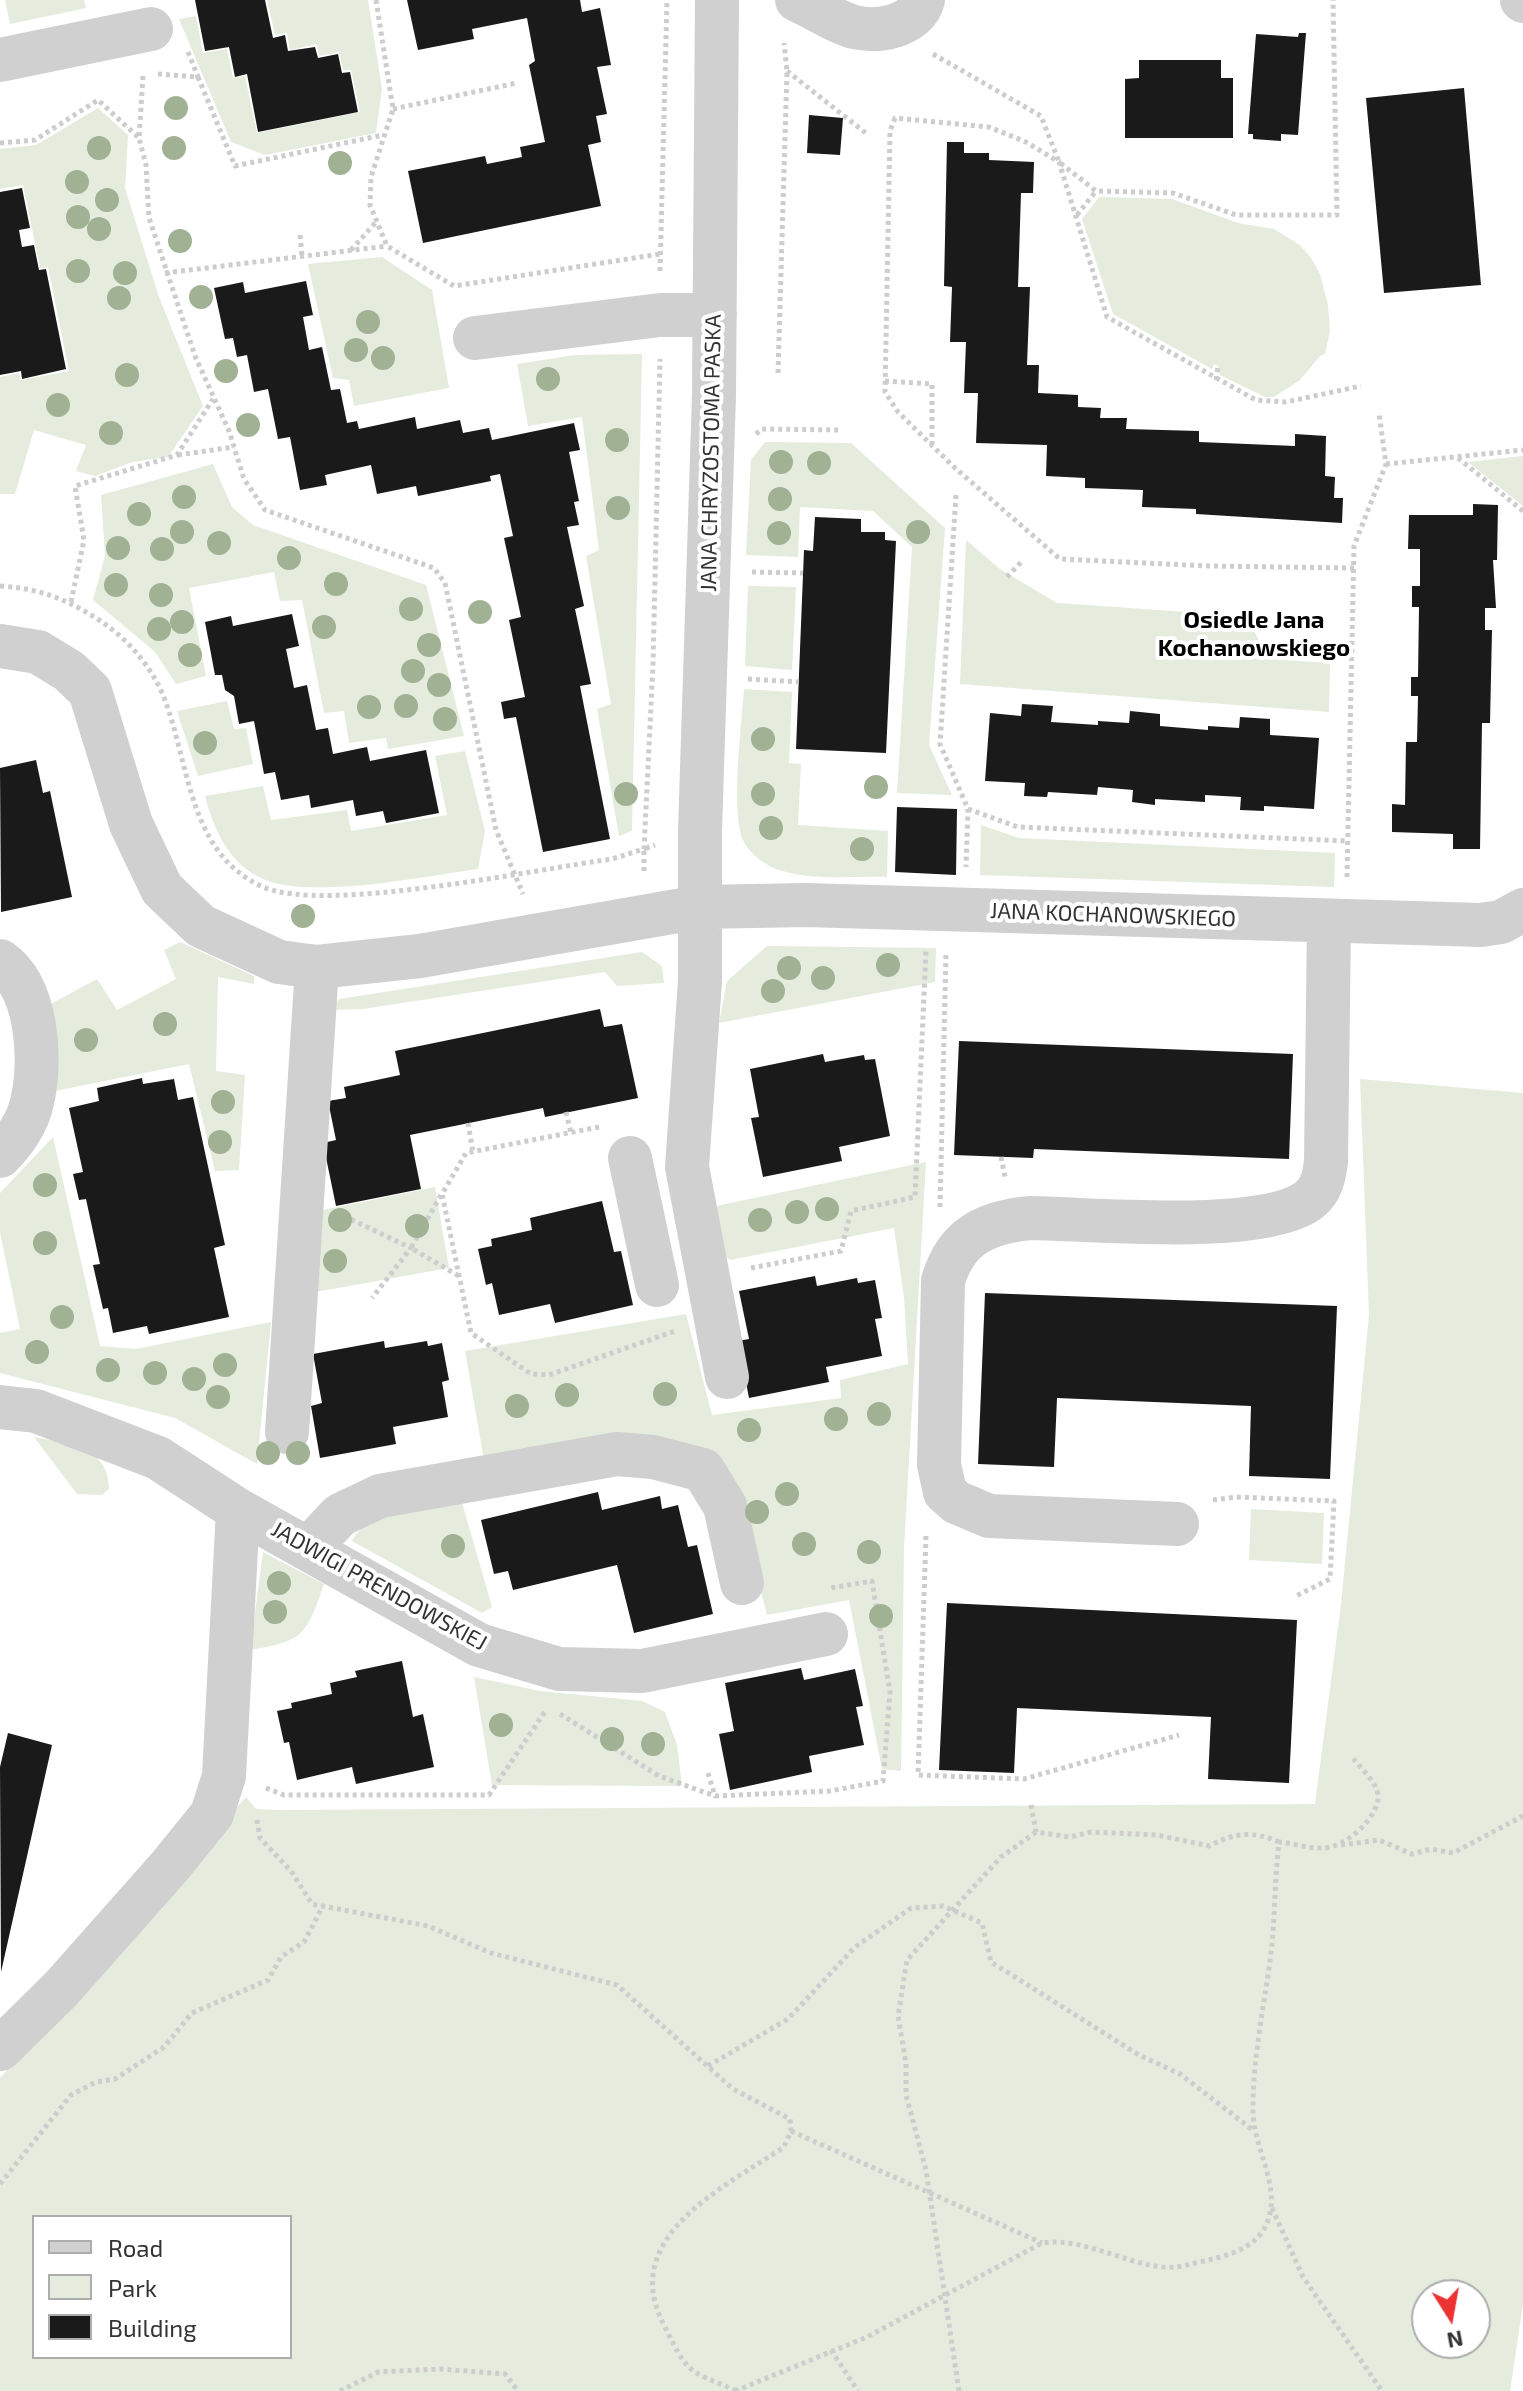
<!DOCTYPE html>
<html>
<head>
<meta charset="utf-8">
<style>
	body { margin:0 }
	#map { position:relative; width:1523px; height:2391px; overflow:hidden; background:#fff; font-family:"Exo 2",sans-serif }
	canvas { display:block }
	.legend { position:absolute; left:32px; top:2215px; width:260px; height:144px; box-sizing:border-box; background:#fff; border:2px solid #adadad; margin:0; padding:10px 14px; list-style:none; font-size:24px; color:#333 }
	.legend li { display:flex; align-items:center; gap:16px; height:40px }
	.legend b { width:40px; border:2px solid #adadad }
	.north { position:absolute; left:1411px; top:2279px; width:80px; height:80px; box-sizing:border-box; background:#fff; border:2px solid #adadad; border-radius:50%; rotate:169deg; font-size:22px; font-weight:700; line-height:32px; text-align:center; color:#333 }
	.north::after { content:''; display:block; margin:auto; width:28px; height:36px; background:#ed3234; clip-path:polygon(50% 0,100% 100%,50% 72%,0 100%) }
</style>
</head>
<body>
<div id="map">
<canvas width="1523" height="2391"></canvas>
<ul class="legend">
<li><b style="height:10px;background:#d0d0d0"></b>Road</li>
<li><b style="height:22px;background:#e5ecde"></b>Park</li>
<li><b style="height:22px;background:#1a1a1a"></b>Building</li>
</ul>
<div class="north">N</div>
</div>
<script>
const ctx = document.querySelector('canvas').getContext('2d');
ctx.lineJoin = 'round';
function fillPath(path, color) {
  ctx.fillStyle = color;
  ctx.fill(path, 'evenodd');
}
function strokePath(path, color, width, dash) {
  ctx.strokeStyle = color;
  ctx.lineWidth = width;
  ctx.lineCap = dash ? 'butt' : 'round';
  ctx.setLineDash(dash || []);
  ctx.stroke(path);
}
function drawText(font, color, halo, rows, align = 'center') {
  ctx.font = font + ' "Exo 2",sans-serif';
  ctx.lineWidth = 8;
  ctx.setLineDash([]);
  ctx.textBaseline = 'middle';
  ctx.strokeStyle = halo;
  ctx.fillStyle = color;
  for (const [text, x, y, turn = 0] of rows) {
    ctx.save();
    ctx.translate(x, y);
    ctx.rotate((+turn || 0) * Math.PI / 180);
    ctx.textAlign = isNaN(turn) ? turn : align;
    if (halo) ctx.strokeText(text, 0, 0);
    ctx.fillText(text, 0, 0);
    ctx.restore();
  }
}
const green = new Path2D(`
	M 5,0 L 84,0 L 86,8 L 10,24 Z
	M 267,0 L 368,0 L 382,89 L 376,133 L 265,155 L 231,142 L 179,19 L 196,16 L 203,53 L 227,49 L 233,78 L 245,76 L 257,133 L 360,112 L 351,70 L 343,70 L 339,52 L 319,56 L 317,44 L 290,50 L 287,33 L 275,35 Z
	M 98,108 L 128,135 L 125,188 L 159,297 L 203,406 L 168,457 L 132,462 L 95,476 L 76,471 L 86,445 L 34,430 L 15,494 L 0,494 L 0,377 L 19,373 L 21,380 L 69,371 L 48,267 L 40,268 L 23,185 L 0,189 L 0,149 L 36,145 Z
	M 1099,197 L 1172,199 L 1238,223 L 1274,229 L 1300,245 L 1311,258 L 1320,274 L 1328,305 L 1330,331 L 1325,354 L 1320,356 L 1300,380 L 1274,397 L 1265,397 L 1220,375 L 1218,366 L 1214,364 L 1212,369 L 1113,314 L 1082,219 Z
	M 382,257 L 432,290 L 449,388 L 354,406 L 349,380 L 333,378 L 308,264 Z
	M 642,354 L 632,831 L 619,836 L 597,709 L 611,704 L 586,556 L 599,550 L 582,417 L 528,426 L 517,364 L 575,355 Z
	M 765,442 L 851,443 L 945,528 L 929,745 L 952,795 L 897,793 L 912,547 L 873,511 L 800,507 L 798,557 L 746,555 L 751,460 Z
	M 1523,456 L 1523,506 L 1468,462 Z
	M 213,464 L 232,507 L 253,525 L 426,585 L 464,736 L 388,749 L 386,738 L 349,743 L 344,711 L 324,713 L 302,600 L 280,601 L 274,572 L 189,588 L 206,676 L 176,684 L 155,652 L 93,600 L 105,556 L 101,495 Z
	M 966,540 L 1000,569 L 1057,603 L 1246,616 L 1269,659 L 1330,663 L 1329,712 L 960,684 Z
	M 748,586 L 796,587 L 792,670 L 745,666 Z
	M 744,689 L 792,692 L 789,763 L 801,764 L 798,825 L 888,831 L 887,877 C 853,876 809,881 776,869 C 764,864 750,854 744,842 C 730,817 742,721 744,689 Z
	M 227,701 L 234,729 L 246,728 L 253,764 L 198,776 L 177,711 Z
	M 465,751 L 485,831 L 478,869 C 426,876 310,900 263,879 C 229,864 214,830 205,796 L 263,786 L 271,820 L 347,810 L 351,831 L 447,815 L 435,756 Z
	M 981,825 L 1019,838 L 1335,853 L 1334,887 L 980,875 Z
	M 180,942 L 254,976 L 254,984 L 218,977 L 216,1071 L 245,1075 L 239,1170 L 215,1171 L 189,1064 L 50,1092 L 43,1008 L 97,979 L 117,1010 L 176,979 L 164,950 Z
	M 767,946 L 936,948 L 935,982 L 719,1023 L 727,981 Z
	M 642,952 L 662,966 L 664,983 L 617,986 L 605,972 L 363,1009 L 331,1010 L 339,999 Z
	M 1360,1079 L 1523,1093 L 1523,2304 L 1510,2391 L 0,2391 L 0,2078 L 246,1797 L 256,1809 L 277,1810 L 1315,1804 L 1341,1604 L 1369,1315 ZM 34,2217 L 290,2217 L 290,2357 L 34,2357 ZM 1427,2295 L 1475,2295 L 1475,2343 L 1427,2343 Z
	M 53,1137 L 100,1346 L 136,1349 L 271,1322 L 257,1464 L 175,1418 L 0,1373 L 0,1333 L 20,1329 L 0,1232 L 0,1193 Z
	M 926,1162 L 904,1547 L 901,1771 L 882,1769 L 849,1600 L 767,1615 L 741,1511 L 713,1461 L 484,1460 L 465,1351 L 686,1314 L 712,1415 L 841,1398 L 840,1380 L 908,1364 L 904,1297 L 894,1228 L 730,1260 L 722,1254 L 716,1206 Z
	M 435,1187 L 449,1268 L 310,1293 L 323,1210 Z
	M 34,1437 C 68,1444 109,1446 109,1489 L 102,1495 L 77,1494 Z
	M 461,1499 L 492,1607 L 482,1613 L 352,1541 C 370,1506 426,1506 461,1499 Z
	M 1251,1509 L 1324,1513 L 1322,1564 L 1249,1560 Z
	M 263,1552 L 324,1584 C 306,1635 305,1641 250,1650 Z
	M 474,1677 L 540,1691 L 642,1701 L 665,1712 L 677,1745 L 682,1786 L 492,1785 Z`);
const building = new Path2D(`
	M 195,0 L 265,0 L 273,38 L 285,35 L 288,51 L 315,47 L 318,58 L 338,54 L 342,73 L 350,72 L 358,112 L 258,132 L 247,74 L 235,77 L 229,47 L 205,51 Z
	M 407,0 L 580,0 L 582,12 L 600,8 L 611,65 L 597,67 L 607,114 L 596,116 L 601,142 L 588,145 L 601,206 L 423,243 L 408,171 L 485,156 L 487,164 L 522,157 L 520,147 L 545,142 L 529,65 L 535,61 L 527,18 L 472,29 L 474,39 L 418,50 Z
	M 1299,33 L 1306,33 L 1298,135 L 1281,134 L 1281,141 L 1253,139 L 1253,134 L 1248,134 L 1256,34 L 1298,37 Z
	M 1139,60 L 1221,60 L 1221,78 L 1233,78 L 1233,138 L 1125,138 L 1125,79 L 1139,78 Z
	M 1464,88 L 1481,285 L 1384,293 L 1366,98 Z
	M 809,115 L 843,118 L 840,155 L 807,153 Z
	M 947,142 L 964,142 L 964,153 L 989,153 L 989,160 L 1034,162 L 1033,193 L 1021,193 L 1018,287 L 1030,287 L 1027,365 L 1039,365 L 1038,393 L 1078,395 L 1078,407 L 1101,408 L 1100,418 L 1127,418 L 1126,429 L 1199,431 L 1199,442 L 1295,446 L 1295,434 L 1326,436 L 1325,476 L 1335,477 L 1334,498 L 1343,498 L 1342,523 L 1196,514 L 1196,509 L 1142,507 L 1143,490 L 1085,488 L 1085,478 L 1046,476 L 1047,445 L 976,443 L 978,393 L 964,393 L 966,342 L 950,342 L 952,287 L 944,286 Z
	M 22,188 L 30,228 L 19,230 L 22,247 L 34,245 L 39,270 L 46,269 L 66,369 L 22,379 L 21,371 L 0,375 L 0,192 Z
	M 306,281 L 313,315 L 303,317 L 309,350 L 322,347 L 331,390 L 340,389 L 347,423 L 357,421 L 359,429 L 415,417 L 417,429 L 460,420 L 463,433 L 489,428 L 492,440 L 574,423 L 580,450 L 569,452 L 579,501 L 574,502 L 579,525 L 567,527 L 584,606 L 575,609 L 591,684 L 580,686 L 610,839 L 543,852 L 516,717 L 504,719 L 501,702 L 525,697 L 509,620 L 521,617 L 504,538 L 513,536 L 500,474 L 490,476 L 491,481 L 418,496 L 416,486 L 377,494 L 371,465 L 325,475 L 327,485 L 300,490 L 290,437 L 278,439 L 268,389 L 254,392 L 247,355 L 237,357 L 233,338 L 225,339 L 214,288 L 243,282 L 245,293 Z
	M 1473,504 L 1498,505 L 1497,560 L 1493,560 L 1496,608 L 1485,608 L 1485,630 L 1492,630 L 1490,723 L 1482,723 L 1480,849 L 1453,849 L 1453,834 L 1392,832 L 1392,804 L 1405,805 L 1406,742 L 1417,742 L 1418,696 L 1411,696 L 1411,677 L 1418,677 L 1419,607 L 1412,607 L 1412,586 L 1420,586 L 1420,549 L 1408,549 L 1409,515 L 1473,515 Z
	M 815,517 L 861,519 L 861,532 L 885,532 L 885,540 L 896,541 L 886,753 L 796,749 L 804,550 L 813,551 Z
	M 292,614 L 299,646 L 286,649 L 294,688 L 307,685 L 316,730 L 328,728 L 333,754 L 367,747 L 370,761 L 426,750 L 439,813 L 386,823 L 383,811 L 356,816 L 353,800 L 311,808 L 309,795 L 281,800 L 275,772 L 264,774 L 254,721 L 239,724 L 234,696 L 225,690 L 222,675 L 215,675 L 205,622 L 231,616 L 233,626 Z
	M 1022,704 L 1053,706 L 1051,722 L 1098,725 L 1098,721 L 1129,723 L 1130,711 L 1160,714 L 1160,726 L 1208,730 L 1208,726 L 1239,728 L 1240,717 L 1270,719 L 1270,735 L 1319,738 L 1314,809 L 1264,806 L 1264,811 L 1240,810 L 1241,797 L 1205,795 L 1205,802 L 1155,799 L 1155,805 L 1132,802 L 1133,790 L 1098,787 L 1097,795 L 1048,792 L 1047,797 L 1024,796 L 1025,783 L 985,781 L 990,713 L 1021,716 Z
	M 36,760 L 43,793 L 50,791 L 72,897 L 1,912 L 0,768 Z
	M 897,807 L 957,809 L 956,875 L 895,872 Z
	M 600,1009 L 604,1027 L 622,1024 L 638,1098 L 545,1117 L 543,1108 L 410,1135 L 421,1189 L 336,1206 L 323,1143 L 336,1140 L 328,1101 L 346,1098 L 344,1087 L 400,1075 L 395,1051 Z
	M 959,1041 L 1293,1054 L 1289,1159 L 1034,1149 L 1033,1158 L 954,1155 Z
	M 823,1054 L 825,1062 L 864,1055 L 865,1060 L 875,1059 L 890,1136 L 839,1147 L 842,1161 L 763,1177 L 751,1118 L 759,1117 L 750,1069 Z
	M 142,1078 L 143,1084 L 174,1079 L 178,1100 L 193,1097 L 225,1245 L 214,1248 L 229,1317 L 149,1334 L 147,1326 L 113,1333 L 108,1308 L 103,1309 L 93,1265 L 100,1264 L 86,1199 L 79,1200 L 73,1174 L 83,1172 L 69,1108 L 99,1101 L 97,1088 Z
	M 602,1201 L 614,1252 L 621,1251 L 633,1305 L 555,1323 L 550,1304 L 499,1315 L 492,1283 L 486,1285 L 478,1249 L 492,1246 L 491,1239 L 532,1230 L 530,1218 Z
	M 815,1276 L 817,1286 L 857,1278 L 858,1283 L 875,1280 L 882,1318 L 875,1319 L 882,1356 L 826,1367 L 829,1382 L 749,1398 L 738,1341 L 749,1339 L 739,1291 Z
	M 985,1293 L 1337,1306 L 1330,1479 L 1249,1476 L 1251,1406 L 1057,1398 L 1054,1467 L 978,1464 Z
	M 384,1341 L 385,1348 L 427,1341 L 428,1346 L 442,1343 L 449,1380 L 442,1382 L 448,1417 L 393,1427 L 396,1444 L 320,1458 L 311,1406 L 322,1403 L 313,1354 Z
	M 598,1492 L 602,1510 L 660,1496 L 662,1509 L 678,1505 L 688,1547 L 697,1545 L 713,1614 L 634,1633 L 617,1565 L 513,1590 L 508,1571 L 494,1574 L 481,1520 Z
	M 947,1603 L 1297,1620 L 1289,1783 L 1208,1779 L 1211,1717 L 1017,1708 L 1014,1773 L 939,1770 Z
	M 402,1661 L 413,1717 L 423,1714 L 434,1767 L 356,1784 L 352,1767 L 297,1780 L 289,1742 L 284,1743 L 277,1711 L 292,1708 L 291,1703 L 332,1694 L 330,1683 L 357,1677 L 355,1671 Z
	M 801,1668 L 804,1680 L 855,1669 L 863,1706 L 856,1707 L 864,1745 L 809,1756 L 812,1772 L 730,1790 L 719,1734 L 734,1731 L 725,1683 Z
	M 8,1733 L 52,1745 L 1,1972 L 0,1767 Z`);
const path = new Path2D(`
	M 376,0 L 393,109 L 371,177 L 370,205 L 387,246 L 454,286 L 660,254
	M 188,52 L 198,77
	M 933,54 L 1041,116 L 1059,162 L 1096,191 L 1173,193 L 1236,215 L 1337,215 L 1333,0
	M 787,71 L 867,134
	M 158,74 L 198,77 L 235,166 L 383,135
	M 143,76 L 139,138 L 146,165 L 149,218 L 195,356 L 229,431 L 244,479 L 265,510 L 434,568 L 445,583 L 496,830 L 523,894
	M 393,109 L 517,83
	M 0,143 L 35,140 L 98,100 L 139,138
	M 1077,215 L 1096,191
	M 300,235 L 302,256
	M 351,250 L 377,221
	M 660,271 L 667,0
	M 165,273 L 387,246
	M 778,373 L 787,71 L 784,43
	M 1216,380 L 1218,366
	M 885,381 L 932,384 L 932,444
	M 756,434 L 762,429 L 841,430
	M 178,455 L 234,447
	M 1458,458 L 1523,511
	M 1386,464 L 1523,450
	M 956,495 L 940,744 L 968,809 L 966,867
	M 1354,568 L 1209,566 L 1060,559 L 955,468 L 898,412 L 885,392 L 890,131 L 895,118 L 989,127 L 1026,142 L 1059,162 L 1107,317 L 1256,400 L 1286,402 L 1361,386
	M 752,572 L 803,573
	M 1007,577 L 1023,560
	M 0,586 C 34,588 62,597 91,615 C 122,633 149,662 163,695 C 190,762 187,853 263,887 C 325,914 537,869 612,859 L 644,849 L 653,665 L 660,359
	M 71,602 L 84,540 L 75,486 L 177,455 L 213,399
	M 748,679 L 799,682
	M 968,809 L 1018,827 L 1348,841
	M 644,871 L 644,849 L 655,845
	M 1347,877 L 1354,546 L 1386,464 L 1379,413
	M 566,1112 L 571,1133
	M 468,1123 L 473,1152
	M 599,1127 L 466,1153 L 442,1194 L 471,1333 L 531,1374 L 549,1375 L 675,1331
	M 1001,1157 L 1005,1177
	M 441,1195 L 411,1248 L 459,1276
	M 940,1207 L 946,953
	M 344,1216 L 411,1248 L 372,1298
	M 751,1268 L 841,1251 L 851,1211 L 915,1197 L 926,950
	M 1213,1500 L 1236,1497 L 1334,1501 L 1330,1579 L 1294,1597
	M 926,1536 L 918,1775 L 1024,1779 L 1179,1735
	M 560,1714 L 659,1776 L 715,1796
	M 708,1773 L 715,1796 L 830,1791 L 883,1781 L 890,1692 L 872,1581 L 830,1588
	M 266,1788 L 284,1795 L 489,1795 L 546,1710
	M 1031,1805 L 1036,1832 L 1070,1837 L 1091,1832 L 1157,1835 L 1209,1846 C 1235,1833 1251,1830 1279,1842
	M 257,1820 L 260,1838 L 291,1871 L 312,1904 L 428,1926 L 491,1953 L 617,1985 L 733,2089 L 790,2119 L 791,2131 L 784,2147 C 725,2187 619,2236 663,2323 C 688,2373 684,2369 735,2390
	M 1341,1845 L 1379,1840 L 1412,1854 L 1431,1849 L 1453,1853 L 1523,1816
	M 708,2066 L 788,2019 L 855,1947 L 911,1908 L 943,1906 L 982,1923 L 991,1962 L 1139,2055 L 1180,2074 L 1254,2131
	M 791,2131 L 1042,2243
	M 0,2184 L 71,2095 L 96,2082 L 115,2079 L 164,2047 L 192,2013 L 268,1980 L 281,1957 L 304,1942 L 323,1906
	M 1272,2208 L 1303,2277 L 1382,2391
	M 831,2350 L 858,2391
	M 340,2391 L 378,2372 L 440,2369 L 505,2374 L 518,2391
	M 735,2391 L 867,2337 L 1042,2243 C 1087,2235 1142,2275 1183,2266 C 1213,2258 1252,2255 1266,2225 C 1283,2189 1254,2150 1253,2113 C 1252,2057 1266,1999 1272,1944 C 1275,1910 1275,1876 1279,1842 C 1293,1843 1309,1849 1323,1848 C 1345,1848 1379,1818 1378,1795 C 1376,1781 1361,1769 1353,1758
	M 959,2391 L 926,2170 L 906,2095 L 906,2063 L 898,2016 L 907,1960 L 1001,1857 L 1036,1832`);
const minor = new Path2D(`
	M 717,0 L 714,395 L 700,831 L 700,981 L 687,1167 L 727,1377
	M 797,0 C 816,8 835,22 854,27 C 879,33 916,26 923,0
	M 1522,0 L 1523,1
	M 0,60 L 151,29
	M 475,338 L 660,315 L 715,315
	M 0,646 L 38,652 L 69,671 L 90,691 L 131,824 L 162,889 L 201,926 L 279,962 L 317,967 L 420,956 L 700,907 L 806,905 L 1481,925 L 1501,922 L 1523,910
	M 0,961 C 38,987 42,1061 32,1102 C 28,1122 14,1142 0,1156
	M 630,1158 L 657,1285
	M 0,1407 L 36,1411 L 158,1458 L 238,1510 L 479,1645 L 559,1669 L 642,1671 L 826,1634
	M 287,1432 L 317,967
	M 1177,1524 L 989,1516 L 956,1502 L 945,1492 L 939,1465 L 943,1281 C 956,1236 986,1222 1031,1218 C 1093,1219 1263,1235 1309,1200 C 1322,1190 1324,1176 1326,1162 L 1329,923
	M 309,1548 L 340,1515 L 380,1496 L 617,1454 L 653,1457 L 703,1470 L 725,1506 L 742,1583
	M 0,2049 L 61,1989 L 170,1866 L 212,1814 L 224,1776 L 238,1510`);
const trees = [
	[176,108],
	[99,148],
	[174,148],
	[340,163],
	[77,182],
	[107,200],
	[78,217],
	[99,229],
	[180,241],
	[78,271],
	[125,273],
	[201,297],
	[119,298],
	[368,322],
	[356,350],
	[383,358],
	[226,371],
	[127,375],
	[548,379],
	[58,405],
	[248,425],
	[111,433],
	[617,440],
	[781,462],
	[819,463],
	[184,497],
	[780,499],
	[618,508],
	[139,514],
	[182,532],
	[918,532],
	[779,533],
	[219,543],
	[118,548],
	[162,549],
	[289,558],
	[336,584],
	[116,585],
	[161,595],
	[411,609],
	[480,612],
	[182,622],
	[324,627],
	[159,629],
	[429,645],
	[190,655],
	[413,671],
	[439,685],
	[406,706],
	[369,707],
	[445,719],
	[763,739],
	[205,743],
	[876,787],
	[626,794],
	[763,794],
	[771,828],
	[862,849],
	[303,916],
	[888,965],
	[789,968],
	[823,978],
	[773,991],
	[165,1024],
	[86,1040],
	[223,1102],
	[220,1142],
	[45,1185],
	[827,1209],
	[797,1212],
	[340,1220],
	[760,1220],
	[417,1226],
	[45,1243],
	[335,1261],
	[62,1317],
	[37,1352],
	[225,1365],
	[108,1370],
	[155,1373],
	[194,1379],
	[665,1394],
	[567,1395],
	[218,1397],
	[517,1406],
	[879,1414],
	[836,1419],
	[749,1430],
	[268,1453],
	[298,1453],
	[787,1494],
	[757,1512],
	[804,1544],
	[453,1546],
	[869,1552],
	[279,1583],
	[275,1612],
	[881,1616],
	[501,1725],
	[612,1739],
	[653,1744]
];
const streetNames = [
	["JANA CHRYZOSTOMA PASKA",711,453,-89],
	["JANA KOCHANOWSKIEGO",1113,915,2],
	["JADWIGI PRENDOWSKIEJ",379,1586,29]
];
const neighbourhoodNames = [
	["Osiedle Jana",1254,620],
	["Kochanowskiego",1254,648]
];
fillPath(green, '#e5ecde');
fillPath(building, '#1a1a1a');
strokePath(path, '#cdcdcd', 5, [4, 4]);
strokePath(minor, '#d0d0d0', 44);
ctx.fillStyle = '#a0b194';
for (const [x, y] of trees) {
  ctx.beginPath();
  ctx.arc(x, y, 12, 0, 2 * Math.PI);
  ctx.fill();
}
drawText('22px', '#333', '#fff', streetNames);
drawText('bold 24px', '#000', '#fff', neighbourhoodNames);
</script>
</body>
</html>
